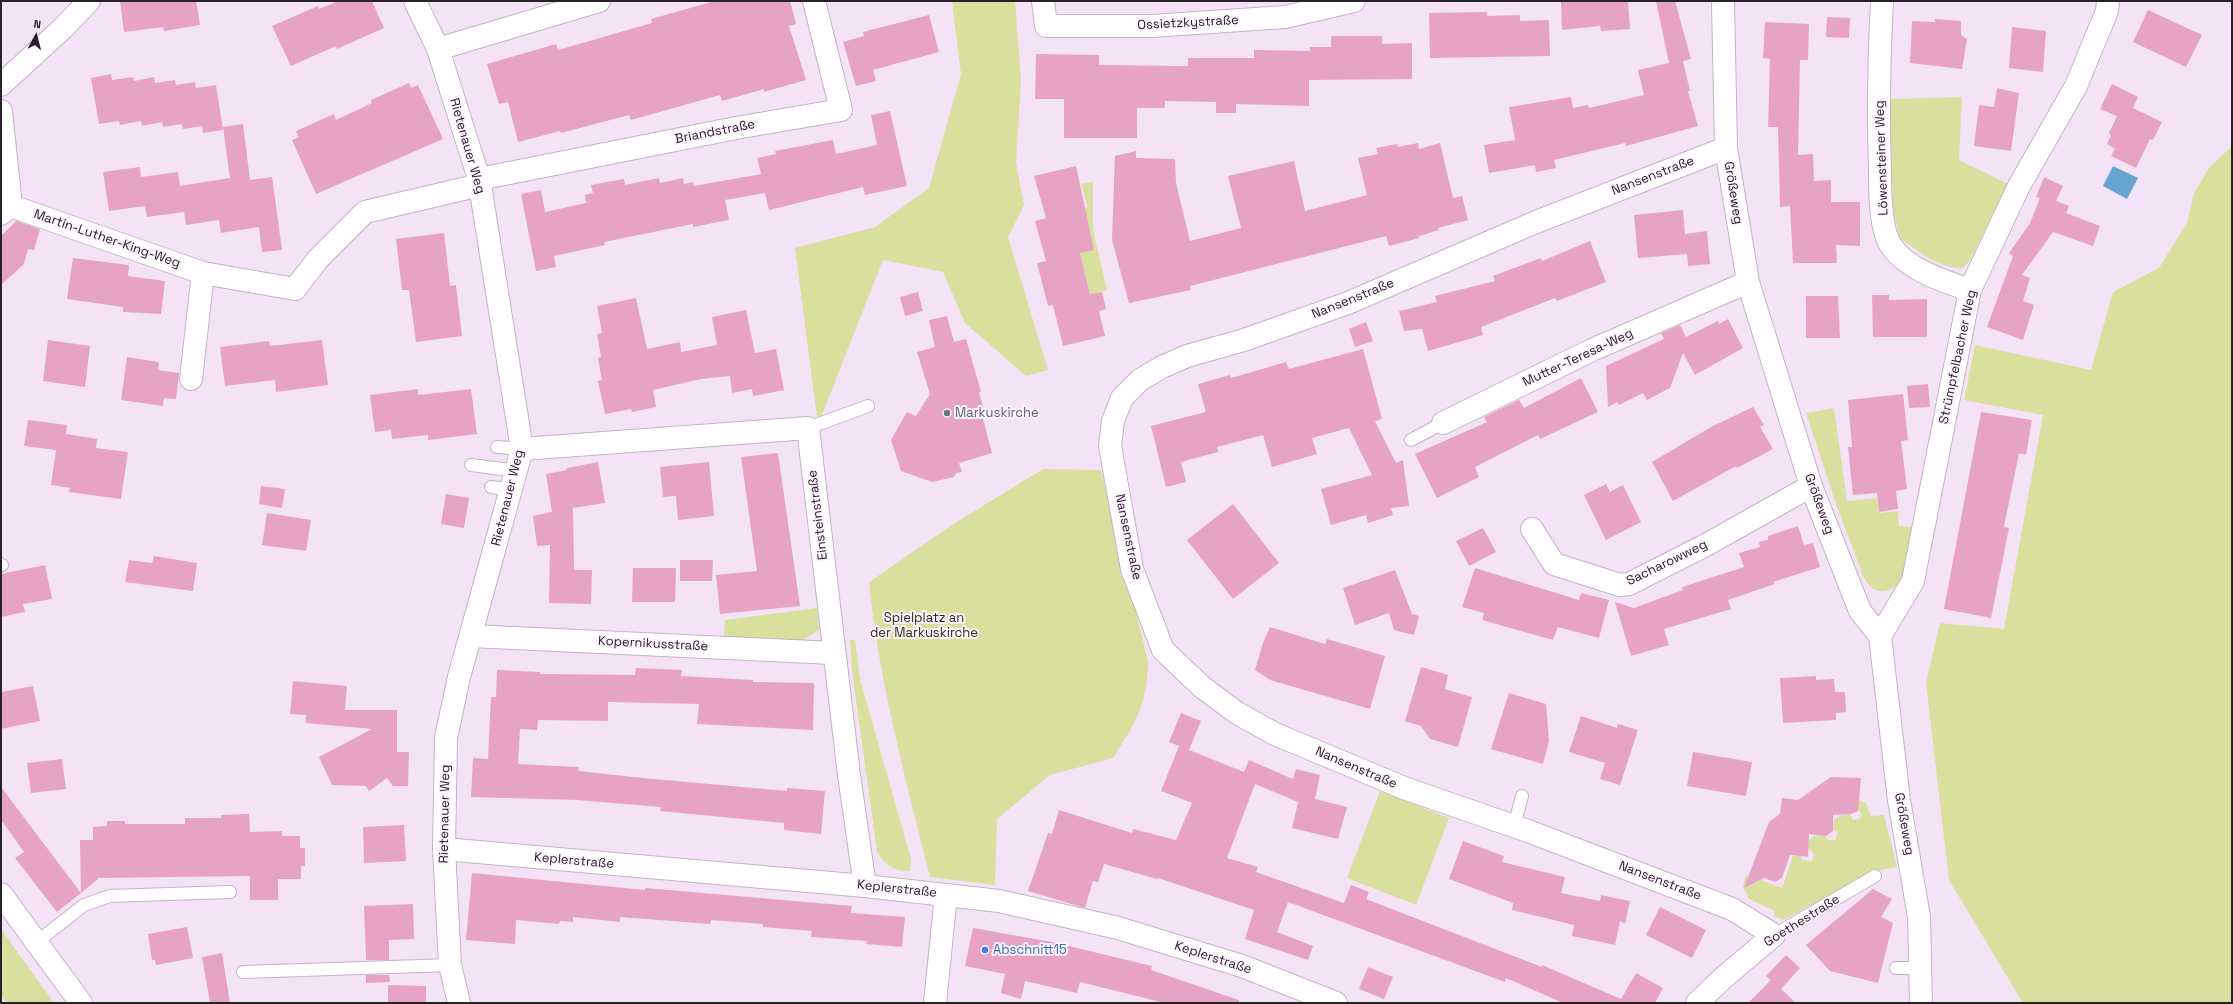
<!DOCTYPE html>
<html>
<head>
<meta charset="utf-8">
<style>
	body { margin:0 }
	#map { position:relative; width:2233px; height:1004px; overflow:hidden; background:#f4e3f7; font-family:"Space Grotesk",sans-serif }
	canvas { display:block }
	.frame { position:absolute; inset:0; border:2px solid #272128; pointer-events:none }
	.north { position:absolute; left:16px; top:16px; width:40px; height:40px; -webkit-text-stroke:3px #fef3ff; paint-order:stroke; rotate:7deg; font-size:11px; font-weight:700; line-height:16px; text-align:center; color:#272128 }
	.north::after { content:''; display:block; margin:auto; width:14px; height:18px; background:#272128; clip-path:polygon(50% 0,100% 100%,50% 72%,0 100%) }
</style>
</head>
<body>
<div id="map">
<canvas width="2233" height="1004"></canvas>
<div class="frame"></div>
<div class="north">N</div>
</div>
<script>
const ctx = document.querySelector('canvas').getContext('2d');
ctx.lineJoin = 'round';
function fillPath(path, color) {
  ctx.fillStyle = color;
  ctx.fill(path, 'evenodd');
}
function strokePath(path, color, width, dash) {
  ctx.strokeStyle = color;
  ctx.lineWidth = width;
  ctx.lineCap = dash ? 'butt' : 'round';
  ctx.setLineDash(dash || []);
  ctx.stroke(path);
}
function drawText(font, color, halo, rows, align = 'center') {
  ctx.font = font + ' "Space Grotesk",sans-serif';
  ctx.lineWidth = 4;
  ctx.setLineDash([]);
  ctx.textBaseline = 'middle';
  ctx.strokeStyle = halo;
  ctx.fillStyle = color;
  for (const [text, x, y, turn = 0] of rows) {
    ctx.save();
    ctx.translate(x, y);
    ctx.rotate((+turn || 0) * Math.PI / 180);
    ctx.textAlign = isNaN(turn) ? turn : align;
    if (halo) ctx.strokeText(text, 0, 0);
    ctx.fillText(text, 0, 0);
    ctx.restore();
  }
}
const green = new Path2D(`
	M 952,1 L 1015,1 L 1021,81 L 1016,163 L 1024,205 L 1008,237 L 1048,370 L 1026,376 L 965,323 L 943,272 L 883,260 L 818,425 L 795,248 L 875,227 L 929,188 L 961,74 Z
	M 1962,97 L 1959,160 L 2008,184 L 1970,260 L 1963,268 C 1939,269 1918,251 1900,238 L 1893,209 L 1890,99 Z
	M 2232,142 L 2232,1003 L 2023,1003 L 1949,880 L 1926,683 L 1940,623 L 2004,629 L 2043,415 L 1964,400 L 1975,345 L 2091,370 L 2113,292 L 2159,268 L 2187,223 L 2194,193 L 2209,168 L 2230,148 Z
	M 1093,182 L 1093,230 L 1107,290 L 1090,294 L 1080,253 L 1088,251 L 1076,210 L 1088,207 L 1081,184 Z
	M 1834,408 L 1847,501 L 1877,498 L 1879,513 L 1898,511 L 1899,526 L 1914,527 L 1902,582 C 1887,594 1874,596 1864,578 L 1836,504 L 1806,413 Z
	M 1043,469 L 1101,470 L 1148,661 C 1148,703 1135,724 1113,758 L 1050,775 L 997,819 L 995,885 L 930,877 C 906,779 879,683 869,582 L 955,523 Z
	M 817,608 L 819,630 L 801,641 L 724,638 L 725,620 Z
	M 850,640 L 855,640 L 860,679 L 911,859 L 910,871 C 894,872 884,865 877,851 L 853,679 Z
	M 1380,791 L 1449,818 L 1416,905 L 1347,878 Z
	M 1859,800 L 1866,803 L 1871,816 L 1884,815 L 1897,867 L 1875,871 L 1783,920 L 1774,916 L 1775,911 L 1749,899 L 1743,886 L 1746,875 L 1782,888 L 1793,856 L 1801,856 L 1801,860 L 1812,861 L 1814,854 L 1808,848 L 1809,840 L 1816,835 L 1825,836 L 1828,840 L 1835,840 L 1838,833 L 1833,829 L 1834,820 L 1842,815 L 1850,814 L 1853,820 L 1859,819 L 1862,815 L 1858,809 Z
	M 1,929 L 54,1003 L 6,1003 L 1,995 Z`);
const water = new Path2D(`
	M 2113,166 L 2138,178 L 2127,199 L 2103,186 Z`);
const building = new Path2D(`
	M 120,1 L 196,1 L 200,25 L 164,31 L 163,27 L 124,32 Z
	M 338,1 L 372,1 L 384,28 L 337,49 L 336,46 L 291,66 L 272,26 L 318,6 L 319,9 Z
	M 715,1 L 790,1 L 796,24 L 789,26 L 806,80 L 764,92 L 764,89 L 722,101 L 720,95 L 631,120 L 629,115 L 561,133 L 560,131 L 518,142 L 508,102 L 499,104 L 487,64 L 556,44 L 558,50 L 652,23 L 651,19 Z
	M 1561,1 L 1628,1 L 1630,29 L 1601,31 L 1600,26 L 1562,30 Z
	M 1656,1 L 1675,1 L 1691,59 L 1683,61 L 1690,91 L 1688,91 L 1698,126 L 1626,146 L 1625,143 L 1554,160 L 1556,168 L 1536,172 L 1535,165 L 1489,173 L 1484,145 L 1515,140 L 1509,107 L 1571,97 L 1573,108 L 1588,105 L 1589,108 L 1644,95 L 1638,70 L 1669,63 Z
	M 2148,10 L 2202,35 L 2186,67 L 2133,42 Z
	M 1487,12 L 1487,16 L 1520,15 L 1520,21 L 1549,20 L 1550,56 L 1430,58 L 1429,13 Z
	M 929,15 L 939,52 L 873,70 L 876,81 L 856,86 L 843,42 L 864,36 L 863,32 Z
	M 1827,17 L 1850,18 L 1849,38 L 1826,37 Z
	M 1935,19 L 1961,21 L 1961,35 L 1967,39 L 1962,69 L 1910,63 L 1912,21 L 1935,22 Z
	M 1765,22 L 1809,24 L 1808,60 L 1800,60 L 1798,155 L 1813,154 L 1814,181 L 1831,180 L 1831,202 L 1860,202 L 1860,246 L 1836,245 L 1837,263 L 1793,263 L 1790,206 L 1780,207 L 1778,127 L 1768,127 L 1770,59 L 1763,58 Z
	M 2012,27 L 2046,31 L 2043,72 L 2009,68 Z
	M 1331,36 L 1382,36 L 1382,44 L 1412,43 L 1412,79 L 1309,80 L 1309,106 L 1236,104 L 1236,113 L 1216,113 L 1216,102 L 1165,101 L 1165,108 L 1137,108 L 1137,138 L 1064,138 L 1064,99 L 1035,99 L 1036,54 L 1099,55 L 1099,65 L 1188,66 L 1188,58 L 1254,58 L 1254,50 L 1310,51 L 1310,47 L 1331,47 Z
	M 111,74 L 112,80 L 133,77 L 134,81 L 154,77 L 155,83 L 175,80 L 176,85 L 195,82 L 196,88 L 216,85 L 223,130 L 203,133 L 202,126 L 183,129 L 182,124 L 163,127 L 162,122 L 142,126 L 141,121 L 120,125 L 119,121 L 99,124 L 91,78 Z
	M 409,83 L 411,88 L 418,85 L 443,139 L 316,194 L 292,140 L 299,137 L 296,131 L 334,114 L 336,120 L 372,103 L 371,100 Z
	M 2112,84 L 2138,97 L 2133,108 L 2162,122 L 2153,140 L 2150,139 L 2136,168 L 2111,156 L 2115,149 L 2107,144 L 2111,135 L 2109,133 L 2117,116 L 2100,109 Z
	M 1997,88 L 2019,93 L 2011,151 L 1974,146 L 1979,105 L 1994,107 Z
	M 890,111 L 907,186 L 865,195 L 863,187 L 769,210 L 765,193 L 725,200 L 729,220 L 693,227 L 693,224 L 604,242 L 605,245 L 554,256 L 556,267 L 536,271 L 521,194 L 541,190 L 545,212 L 586,203 L 585,195 L 593,193 L 591,185 L 624,179 L 625,185 L 659,178 L 660,183 L 683,178 L 684,184 L 693,182 L 694,186 L 761,174 L 757,158 L 776,154 L 775,151 L 833,140 L 836,154 L 877,145 L 871,115 Z
	M 243,124 L 250,180 L 272,177 L 282,250 L 262,252 L 259,227 L 221,233 L 219,220 L 186,225 L 184,212 L 147,217 L 145,206 L 109,211 L 103,172 L 140,167 L 141,177 L 178,172 L 180,186 L 230,178 L 223,127 Z
	M 1418,143 L 1419,149 L 1440,143 L 1453,198 L 1462,196 L 1468,220 L 1438,228 L 1439,230 L 1419,236 L 1419,238 L 1389,246 L 1386,236 L 1190,286 L 1191,290 L 1129,303 L 1112,240 L 1115,156 L 1136,151 L 1136,158 L 1175,159 L 1176,183 L 1190,241 L 1241,228 L 1228,176 L 1294,161 L 1305,211 L 1367,195 L 1358,158 L 1378,154 L 1376,148 L 1397,144 L 1398,147 Z
	M 1076,166 L 1094,250 L 1080,253 L 1090,294 L 1102,292 L 1106,309 L 1099,311 L 1105,336 L 1063,346 L 1053,305 L 1048,306 L 1037,263 L 1046,261 L 1035,221 L 1046,218 L 1034,176 Z
	M 2044,177 L 2063,186 L 2056,201 L 2069,206 L 2066,213 L 2100,226 L 2093,246 L 2053,232 L 2022,275 L 2030,278 L 2023,301 L 2034,305 L 2023,340 L 1987,327 L 2013,256 L 2009,253 L 2030,223 L 2040,198 L 2036,197 Z
	M 1683,210 L 1685,234 L 1707,231 L 1710,264 L 1688,266 L 1687,254 L 1638,258 L 1634,215 Z
	M 16,221 L 40,229 L 34,250 L 28,249 L 24,264 L 1,285 L 1,236 Z
	M 444,233 L 450,286 L 456,285 L 462,336 L 416,342 L 409,290 L 402,290 L 396,239 Z
	M 1590,241 L 1606,282 L 1557,301 L 1555,298 L 1481,327 L 1483,335 L 1428,351 L 1422,329 L 1404,331 L 1399,311 L 1437,302 L 1435,296 L 1495,281 L 1493,276 L 1541,258 L 1542,261 Z
	M 73,258 L 129,265 L 128,276 L 165,281 L 161,314 L 123,312 L 123,307 L 67,299 Z
	M 918,292 L 923,311 L 905,316 L 900,297 Z
	M 1872,295 L 1889,295 L 1889,300 L 1927,299 L 1927,337 L 1873,337 Z
	M 1806,296 L 1838,296 L 1840,338 L 1806,338 Z
	M 636,298 L 647,349 L 680,342 L 681,352 L 717,345 L 712,317 L 746,310 L 755,353 L 776,349 L 784,390 L 753,396 L 752,389 L 732,393 L 730,376 L 701,379 L 653,390 L 656,407 L 632,412 L 631,409 L 605,414 L 598,381 L 602,380 L 598,358 L 601,357 L 597,334 L 602,333 L 597,306 Z
	M 947,316 L 954,342 L 966,339 L 981,392 L 979,392 L 986,418 L 983,419 L 992,453 L 959,463 L 962,472 L 956,473 L 954,477 L 932,482 L 901,471 L 891,440 L 907,412 L 916,416 L 930,394 L 917,352 L 935,347 L 929,320 Z
	M 1728,319 L 1743,348 L 1695,375 L 1683,353 L 1670,388 L 1647,400 L 1643,393 L 1619,405 L 1617,402 L 1608,407 L 1606,366 L 1664,339 L 1661,333 L 1680,325 L 1686,337 L 1718,321 L 1719,324 Z
	M 1366,322 L 1373,341 L 1355,347 L 1349,329 Z
	M 48,340 L 90,346 L 85,387 L 43,381 Z
	M 322,340 L 328,385 L 276,392 L 275,380 L 225,386 L 220,347 L 269,341 L 270,346 Z
	M 1363,349 L 1382,419 L 1375,421 L 1396,463 L 1403,460 L 1409,506 L 1391,508 L 1393,515 L 1368,523 L 1366,515 L 1331,525 L 1321,489 L 1372,475 L 1349,428 L 1312,438 L 1317,454 L 1272,467 L 1263,435 L 1217,447 L 1218,452 L 1181,462 L 1186,482 L 1166,487 L 1151,426 L 1206,412 L 1198,384 L 1230,375 L 1231,378 L 1286,362 L 1289,369 Z
	M 127,357 L 159,362 L 158,370 L 179,373 L 176,399 L 164,398 L 163,406 L 121,400 Z
	M 1581,378 L 1598,412 L 1540,439 L 1538,435 L 1475,467 L 1479,477 L 1437,498 L 1415,454 L 1487,422 L 1484,417 L 1519,400 L 1524,408 Z
	M 1928,384 L 1930,407 L 1909,408 L 1907,386 Z
	M 418,389 L 418,395 L 471,389 L 477,434 L 428,440 L 428,435 L 392,439 L 391,430 L 375,432 L 370,395 Z
	M 1903,394 L 1908,440 L 1901,441 L 1907,489 L 1896,491 L 1898,509 L 1879,512 L 1877,493 L 1853,495 L 1848,447 L 1852,447 L 1848,400 Z
	M 1753,407 L 1764,425 L 1760,427 L 1773,449 L 1737,468 L 1736,466 L 1673,501 L 1652,462 L 1711,427 Z
	M 1981,412 L 2032,420 L 2026,455 L 2019,453 L 2004,527 L 2009,528 L 1991,618 L 1944,609 Z
	M 28,420 L 67,425 L 66,434 L 97,439 L 96,448 L 128,452 L 121,499 L 69,492 L 70,488 L 51,485 L 56,450 L 24,446 Z
	M 778,453 L 800,606 L 720,614 L 716,575 L 757,571 L 741,457 Z
	M 598,462 L 605,503 L 573,508 L 574,570 L 592,570 L 591,604 L 549,603 L 550,545 L 537,546 L 533,516 L 552,512 L 546,474 L 567,470 L 567,468 Z
	M 709,462 L 714,516 L 678,520 L 676,496 L 663,497 L 660,467 Z
	M 1606,484 L 1610,492 L 1623,485 L 1641,522 L 1606,540 L 1584,495 Z
	M 261,486 L 285,489 L 282,508 L 259,504 Z
	M 446,494 L 469,498 L 464,528 L 441,524 Z
	M 1233,504 L 1279,563 L 1233,599 L 1187,540 Z
	M 267,513 L 311,520 L 306,551 L 262,545 Z
	M 1798,526 L 1804,545 L 1813,543 L 1820,567 L 1773,582 L 1775,584 L 1728,600 L 1731,609 L 1664,629 L 1669,645 L 1631,656 L 1615,602 L 1634,608 L 1683,590 L 1682,587 L 1744,567 L 1739,553 L 1760,547 L 1759,542 L 1768,540 L 1768,536 Z
	M 1483,528 L 1496,552 L 1469,566 L 1456,541 Z
	M 154,556 L 197,563 L 193,591 L 125,582 L 129,560 L 152,563 Z
	M 680,560 L 713,560 L 712,581 L 680,581 Z
	M 45,565 L 52,599 L 23,604 L 25,612 L 1,617 L 1,574 Z
	M 633,568 L 676,568 L 675,602 L 632,602 Z
	M 1475,568 L 1579,600 L 1581,593 L 1609,600 L 1599,638 L 1558,627 L 1553,640 L 1482,620 L 1484,613 L 1462,607 Z
	M 1395,570 L 1412,614 L 1419,616 L 1414,635 L 1394,630 L 1389,613 L 1355,625 L 1343,588 Z
	M 1270,627 L 1325,644 L 1327,639 L 1385,656 L 1370,709 L 1270,680 L 1255,670 L 1263,643 Z
	M 1421,667 L 1448,675 L 1445,689 L 1472,697 L 1458,747 L 1430,739 L 1421,726 L 1405,721 Z
	M 636,668 L 682,670 L 681,676 L 753,680 L 753,682 L 814,683 L 813,730 L 697,724 L 699,704 L 608,702 L 608,721 L 538,720 L 537,730 L 520,729 L 518,764 L 579,767 L 578,771 L 643,778 L 787,791 L 787,788 L 825,791 L 821,834 L 784,830 L 784,823 L 660,811 L 661,807 L 577,800 L 471,797 L 473,758 L 488,759 L 491,697 L 496,697 L 497,670 L 540,672 L 540,674 L 635,675 Z
	M 1816,676 L 1816,680 L 1834,679 L 1835,692 L 1845,692 L 1846,712 L 1836,713 L 1836,720 L 1783,723 L 1780,678 Z
	M 293,681 L 347,686 L 345,710 L 397,710 L 397,752 L 409,752 L 408,786 L 393,786 L 387,778 L 369,791 L 366,786 L 332,785 L 319,757 L 372,729 L 306,723 L 306,715 L 290,714 Z
	M 33,686 L 40,721 L 1,729 L 1,692 Z
	M 1509,693 L 1546,704 L 1549,741 L 1543,764 L 1491,749 Z
	M 1181,713 L 1201,721 L 1189,750 L 1169,742 Z
	M 1581,716 L 1617,728 L 1618,724 L 1638,730 L 1620,785 L 1600,779 L 1605,763 L 1569,752 Z
	M 1179,746 L 1244,772 L 1249,760 L 1293,779 L 1296,769 L 1320,775 L 1315,799 L 1347,807 L 1338,839 L 1292,828 L 1298,802 L 1255,784 L 1227,858 L 1258,867 L 1256,872 L 1344,903 L 1351,885 L 1369,892 L 1366,899 L 1542,967 L 1542,965 L 1621,999 L 1636,973 L 1663,988 L 1655,1003 L 1563,1003 L 1506,978 L 1505,982 L 1288,902 L 1277,932 L 1313,946 L 1308,960 L 1245,939 L 1254,910 L 1158,878 L 1157,879 L 1104,864 L 1098,882 L 1093,881 L 1085,908 L 1028,891 L 1048,833 L 1052,834 L 1059,810 L 1132,833 L 1133,829 L 1176,840 L 1192,803 L 1161,791 Z
	M 1693,752 L 1752,762 L 1746,796 L 1687,786 Z
	M 62,759 L 66,789 L 31,793 L 27,763 Z
	M 1831,777 L 1861,778 L 1858,811 L 1851,814 L 1833,815 L 1833,831 L 1826,836 L 1809,834 L 1808,857 L 1790,855 L 1782,878 L 1775,882 L 1764,878 L 1744,888 L 1769,822 L 1780,814 L 1782,798 L 1798,800 Z
	M 1,787 L 81,893 L 57,912 L 15,858 L 24,852 L 1,820 Z
	M 249,814 L 250,832 L 282,831 L 282,836 L 300,836 L 300,848 L 305,848 L 305,866 L 301,866 L 301,879 L 278,879 L 278,900 L 250,900 L 250,876 L 99,878 L 81,893 L 80,840 L 93,840 L 93,827 L 107,826 L 107,821 L 125,821 L 125,824 L 185,824 L 185,818 L 221,818 L 221,815 Z
	M 404,825 L 406,861 L 364,863 L 363,827 Z
	M 1463,841 L 1504,856 L 1502,862 L 1565,877 L 1561,893 L 1600,901 L 1601,895 L 1630,901 L 1625,924 L 1620,921 L 1615,945 L 1572,936 L 1574,925 L 1512,910 L 1513,903 L 1449,879 Z
	M 472,873 L 645,890 L 645,888 L 852,906 L 851,913 L 905,917 L 902,947 L 866,944 L 867,941 L 811,937 L 812,931 L 763,927 L 763,924 L 711,920 L 710,924 L 620,917 L 620,922 L 573,917 L 573,922 L 560,921 L 559,924 L 516,920 L 515,944 L 466,940 Z
	M 1873,889 L 1892,899 L 1881,917 L 1893,923 L 1878,983 L 1830,971 L 1806,945 Z
	M 413,904 L 414,939 L 389,940 L 389,960 L 366,960 L 364,906 Z
	M 1660,907 L 1706,930 L 1692,958 L 1646,935 Z
	M 187,927 L 193,958 L 156,965 L 155,960 L 152,960 L 148,934 Z
	M 973,928 L 1052,942 L 1152,966 L 1151,970 L 1239,1000 L 1239,1003 L 1165,1003 L 1080,982 L 1077,993 L 1025,981 L 1021,999 L 1001,993 L 1005,974 L 965,966 Z
	M 222,953 L 230,1003 L 210,1003 L 202,957 Z
	M 1786,955 L 1800,968 L 1781,989 L 1796,1003 L 1748,1003 L 1771,980 L 1766,976 Z
	M 1368,967 L 1393,977 L 1384,999 L 1359,989 Z
	M 366,975 L 389,975 L 390,982 L 366,983 Z
	M 388,985 L 426,986 L 426,1003 L 388,1003 Z`);
const service = new Path2D(`
	M 808,428 L 868,406
	M 1411,440 L 1443,423
	M 497,447 L 522,449
	M 471,465 L 517,471
	M 491,487 L 512,490
	M 1,565 L 2,565
	M 1514,826 L 1522,796
	M 1774,935 L 1875,876
	M 37,942 L 84,905 L 110,896 L 230,892
	M 1896,968 L 1920,968
	M 243,972 L 450,965`);
const minor = new Path2D(`
	M 415,1 L 438,49 L 479,179 L 522,449 L 459,677 L 446,738 L 444,849 L 450,965 L 459,1003
	M 1043,1 L 1046,26 L 1152,26 L 1285,17 L 1354,1
	M 1723,1 L 1726,148 L 1748,282 L 1811,486 L 1860,611 L 1880,636 L 1899,800 L 1919,917 L 1921,1003
	M 1882,1 C 1879,58 1878,115 1880,172 C 1880,191 1880,227 1890,244 C 1905,269 1943,281 1970,290
	M 438,49 L 599,1
	M 1,85 L 63,28 L 89,1
	M 1,111 L 11,206 L 1,214
	M 479,179 L 736,128 L 841,110 L 814,1
	M 11,206 L 203,273 L 295,289 L 318,259 L 365,212 L 480,185
	M 191,379 L 203,273
	M 1443,423 L 1592,350 L 1748,282
	M 522,449 L 808,428 L 849,775 L 865,886
	M 1532,529 L 1554,564 L 1620,585 L 1629,584 L 1706,545 L 1811,486
	M 471,636 L 834,653
	M 1880,636 L 1913,581 L 1970,290 L 2019,186 L 2076,86 L 2107,11 L 2108,1
	M 444,849 L 865,886 L 999,901 L 1118,928 L 1242,966 L 1336,1003
	M 935,1003 L 946,895
	M 1697,1003 L 1722,979 L 1774,935 L 1732,909 L 1528,831 L 1404,788 L 1275,734 L 1237,713 L 1202,687 L 1163,650 L 1132,569 L 1110,446 L 1113,421 L 1122,398 L 1140,380 L 1162,367 L 1187,356 L 1244,340 L 1348,303 L 1536,222 L 1726,148`);
const tertiary = new Path2D(`
	M 1,894 L 81,1003`);
const markers = [
	[947,413,4,"#6b7280"],
	[985,950,4,"#3f7fe0"]
];
const streetNames = [
	["Ossietzkystraße",1188,23,-3],
	["Briandstraße",715,132,-11],
	["Rietenauer Weg",467,146,74],
	["Löwensteiner Weg",1882,158,-92],
	["Nansenstraße",1653,176,-21],
	["Größeweg",1733,193,81],
	["Martin-Luther-King-Weg",107,239,19],
	["Nansenstraße",1353,299,-22],
	["Strümpfelbacher Weg",1958,357,-78],
	["Mutter-Teresa-Weg",1578,358,-25],
	["Rietenauer Weg",508,498,-76],
	["Größeweg",1819,504,70],
	["Einsteinstraße",818,515,-97],
	["Nansenstraße",1128,537,78],
	["Sacharowweg",1667,563,-26],
	["Kopernikusstraße",653,644,3],
	["Nansenstraße",1356,768,23],
	["Rietenauer Weg",445,814,-89],
	["Größeweg",1904,824,80],
	["Keplerstraße",574,861,5],
	["Nansenstraße",1660,881,21],
	["Keplerstraße",897,889,6],
	["Goethestraße",1802,921,-32],
	["Keplerstraße",1213,958,18]
];
const worshipNames = [
	["Markuskirche",955,413]
];
const parkNames = [
	["Spielplatz an",924,618],
	["der Markuskirche",924,633]
];
const shopNames = [
	["Abschnitt15",993,950]
];
fillPath(green, '#d9df9c');
fillPath(water, '#66a5d0');
fillPath(building, '#e7a3c4');
strokePath(service, '#c3b3c5', 14);
strokePath(minor, '#c3b3c5', 24);
strokePath(tertiary, '#c3b3c5', 24);
strokePath(service, '#fff', 12);
strokePath(minor, '#fff', 22);
strokePath(tertiary, '#fff', 22);
for (const [x, y, r, color] of markers) {
  const dot = new Path2D();
  dot.arc(x, y, r, 0, 2 * Math.PI);
  ctx.fillStyle = color;
  ctx.fill(dot);
  strokePath(dot, '#fef3ff', 1.5);
}
drawText('13px', '#272128', '#fef3ff', streetNames);
drawText('13px', '#5b616d', '#fef3ff', worshipNames, 'left');
drawText('13px', '#2d2f11', '#fef3ff', parkNames);
drawText('13px', '#366cbe', '#fef3ff', shopNames, 'left');
</script>
</body>
</html>
